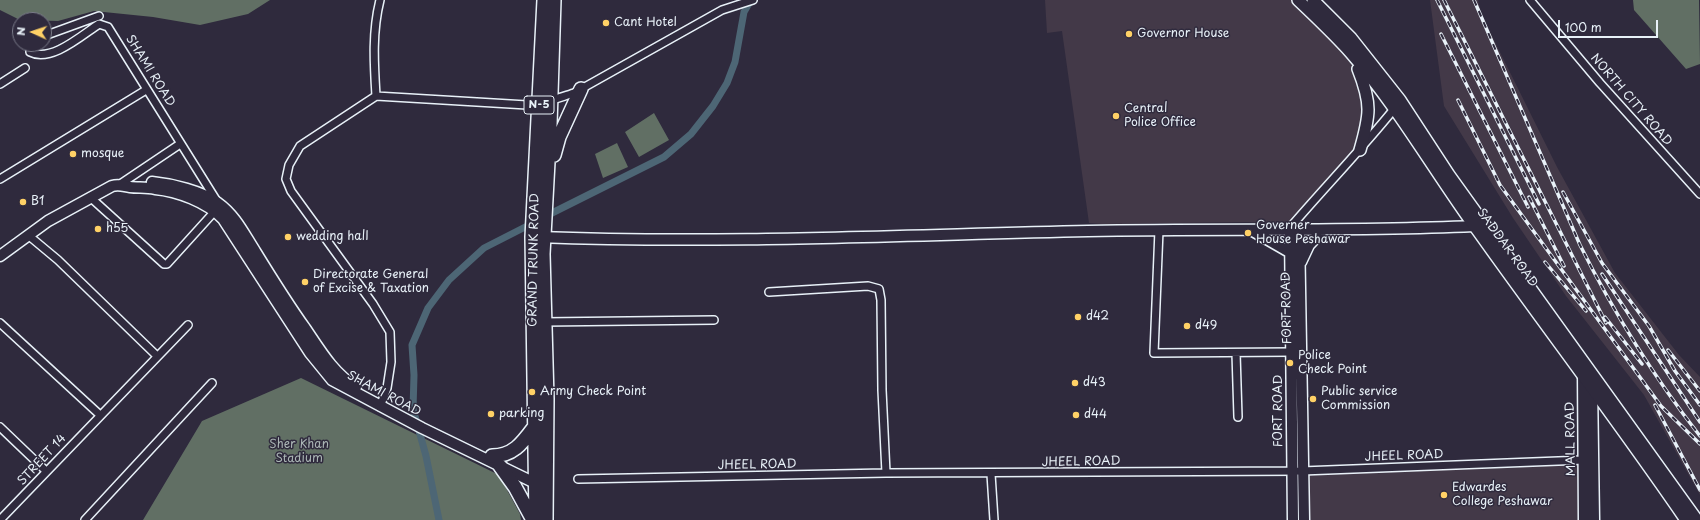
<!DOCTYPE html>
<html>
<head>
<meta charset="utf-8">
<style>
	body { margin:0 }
	#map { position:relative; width:1700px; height:520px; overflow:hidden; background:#2f2a3d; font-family:"Playpen Sans",sans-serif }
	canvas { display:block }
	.north { position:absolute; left:12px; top:12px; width:40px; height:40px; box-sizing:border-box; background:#2f2a3d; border:1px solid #797a88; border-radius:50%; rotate:273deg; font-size:11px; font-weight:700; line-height:16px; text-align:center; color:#e8f1f8 }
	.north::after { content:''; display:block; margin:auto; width:14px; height:18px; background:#ffd166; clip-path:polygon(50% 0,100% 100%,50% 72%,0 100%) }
	.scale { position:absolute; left:1558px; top:20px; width:100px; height:18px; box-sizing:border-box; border:2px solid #e8f1f8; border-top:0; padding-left:5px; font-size:12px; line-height:14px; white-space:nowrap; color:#e8f1f8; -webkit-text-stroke:3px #2f2a3d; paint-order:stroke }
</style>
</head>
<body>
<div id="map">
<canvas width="1700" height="520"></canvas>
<div class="north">N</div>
<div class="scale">100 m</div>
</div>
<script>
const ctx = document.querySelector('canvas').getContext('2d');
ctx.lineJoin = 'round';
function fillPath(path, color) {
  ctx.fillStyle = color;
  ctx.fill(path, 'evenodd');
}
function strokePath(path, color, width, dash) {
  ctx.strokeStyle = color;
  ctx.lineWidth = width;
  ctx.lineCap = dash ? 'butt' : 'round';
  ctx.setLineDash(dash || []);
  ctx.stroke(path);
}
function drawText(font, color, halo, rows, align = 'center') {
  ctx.font = font + ' "Playpen Sans",sans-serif';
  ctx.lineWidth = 3;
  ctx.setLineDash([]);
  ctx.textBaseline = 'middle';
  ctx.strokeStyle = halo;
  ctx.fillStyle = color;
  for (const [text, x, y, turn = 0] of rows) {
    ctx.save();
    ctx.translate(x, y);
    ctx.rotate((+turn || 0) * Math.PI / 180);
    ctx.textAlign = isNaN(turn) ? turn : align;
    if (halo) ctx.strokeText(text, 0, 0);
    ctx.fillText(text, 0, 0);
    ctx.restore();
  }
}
const built = new Path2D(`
	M 1045,0 L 1298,0 L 1352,54 L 1369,105 L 1360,150 L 1287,224 L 1247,222 L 1102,224 L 1089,223 L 1062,31 L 1047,33 Z
	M 1430,0 L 1478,0 L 1481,14 L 1557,167 L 1615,273 L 1679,355 L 1700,377 L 1700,495 L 1644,395 L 1566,296 L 1513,218 L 1444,106 Z
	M 1584,460 L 1584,520 L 1304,520 L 1302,471 Z`);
const green = new Path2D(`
	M 0,0 L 270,0 L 248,14 L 200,25 L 153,17 L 94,11 L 58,21 L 20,20 L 0,10 Z
	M 1633,0 L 1699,0 L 1700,64 L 1686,69 L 1634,10 Z
	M 654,113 L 669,140 L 639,157 L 625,132 Z
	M 617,143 L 628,167 L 603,178 L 595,154 Z
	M 301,378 L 499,475 L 520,514 L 521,520 L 143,520 L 202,421 Z`);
const canal = new Path2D(`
	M 544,217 L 664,157 L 691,134 L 713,106 L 727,83 L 735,62 L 744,12 L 751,0
	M 439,520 L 426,456 L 413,409 L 414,375 L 412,345 L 428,308 L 449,280 L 484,248 L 535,222`);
const street = new Path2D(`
	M 1530,0 L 1600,83 L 1700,194
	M 44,36 L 99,16
	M 31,44 L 30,52 C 51,63 82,35 99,24 L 108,27 L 218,203 L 215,211 L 167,264 L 164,264 L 90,197
	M 0,84 L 25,68
	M 376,96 C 374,63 372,32 380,0
	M 0,179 L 146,90
	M 119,185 L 180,144
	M 1159,230 L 1154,353 L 1292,352
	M 1288,230 C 1323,189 1360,151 1394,109
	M 28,235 L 58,260 L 157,356
	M 769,292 L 868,286 L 879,289 L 881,300 L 882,390 L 886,473
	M 544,322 L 714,320
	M 0,323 L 100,415
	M 1236,353 L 1238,417
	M 380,407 L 387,388 L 391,362 L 390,332 L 373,304 L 291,191 L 286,179 L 289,165 L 300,146 L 376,96 L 527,105 C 544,104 558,98 574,93 L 722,10 L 753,0
	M 0,427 L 46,471
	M 991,474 L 994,520
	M 578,479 L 886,473 L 1302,471 L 1584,460
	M 0,520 L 188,325
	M 85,520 L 212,383`);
const secondary = new Path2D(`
	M 152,182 C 172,184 202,191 218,203 C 235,215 244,234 255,251 C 271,277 287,303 305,328 C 320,350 333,373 356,387
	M 1251,230 L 1291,253
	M 1290,230 L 1293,520
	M 1299,230 L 1304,520
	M 538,237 C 722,244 905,235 1088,231 C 1217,228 1346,232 1474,226
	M 0,256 L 48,221 L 112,186 C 119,184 123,186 130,187 C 138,188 147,187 155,189 C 177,191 207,202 223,219 L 310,353 L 332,380 L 422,428 L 535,483 L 541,483
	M 1301,262 L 1309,245 L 1322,231
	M 1583,372 L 1584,520
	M 1592,385 L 1594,520`);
const primary = new Path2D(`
	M 1298,0 C 1316,17 1334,34 1351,53 C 1399,108 1435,172 1478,231 C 1547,328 1619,422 1686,520
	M 1313,0 L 1351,38 L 1400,100 L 1449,175 L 1697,520
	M 1358,69 C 1372,104 1370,115 1360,150`);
const highway = new Path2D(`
	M 554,155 L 559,137 L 581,89
	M 492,456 C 514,456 523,442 535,426
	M 500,466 L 515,487 L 533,520
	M 536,520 L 532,237 L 544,0
	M 546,520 L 547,399 L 543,254 L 550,125 L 554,0`);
const rail = new Path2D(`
	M 1437,0 L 1539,204
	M 1444,0 L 1606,323
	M 1474,0 L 1580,245 C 1614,313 1653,376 1700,436
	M 1441,34 L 1528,207
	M 1458,100 L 1500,185 L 1521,214 L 1661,406 L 1700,444
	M 1563,192 L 1602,263 L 1649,326 L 1675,371 L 1700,405
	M 1529,197 L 1564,266
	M 1545,262 L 1586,311
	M 1602,274 L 1700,422
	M 1605,317 L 1642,364
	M 1668,350 L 1700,391
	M 1655,405 L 1700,490`);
const markers = [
	[606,23,4,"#ffd166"],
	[1129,34,4,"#ffd166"],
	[1116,116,4,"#ffd166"],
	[73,154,4,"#ffd166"],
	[23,202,4,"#ffd166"],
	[98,229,4,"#ffd166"],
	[1248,233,4,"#ffd166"],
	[288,237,4,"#ffd166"],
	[305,282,4,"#ffd166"],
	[1078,317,4,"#ffd166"],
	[1187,326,4,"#ffd166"],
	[1290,363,4,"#ffd166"],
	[1075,383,4,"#ffd166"],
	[532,392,4,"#ffd166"],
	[1313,399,4,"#ffd166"],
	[491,414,4,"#ffd166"],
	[1076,415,4,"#ffd166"],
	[1444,495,4,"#ffd166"]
];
const shields = [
	[539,105,30]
];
const shieldNames = [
	["N-5",539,105]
];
const poiNames = [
	["Cant Hotel",614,23],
	["Governor House",1137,34],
	["Central",1124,109],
	["Police Office",1124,123],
	["mosque",81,154],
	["B1",31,202],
	["Governer",1256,226],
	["House Peshawar",1256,240],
	["h55",106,229],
	["wedding hall",296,237],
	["Directorate General",313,275],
	["of Excise & Taxation",313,289],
	["d42",1086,317],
	["d49",1195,326],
	["Police",1298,356],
	["Check Point",1298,370],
	["d43",1083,383],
	["Army Check Point",540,392],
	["Public service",1321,392],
	["Commission",1321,406],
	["parking",499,414],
	["d44",1084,415],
	["Edwardes",1452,488],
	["College Peshawar",1452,502]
];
const streetNames = [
	["SHAMI ROAD",150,71,58],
	["NORTH CITY ROAD",1631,100,49],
	["SADDAR ROAD",1507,248,54],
	["GRAND TRUNK ROAD",534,260,-89],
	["FORT ROAD",1287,308,-91],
	["SHAMI ROAD",384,394,28],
	["FORT ROAD",1279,411,-90],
	["MALL ROAD",1571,439,-91],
	["JHEEL ROAD",1404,456,-2],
	["STREET 14",42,460,-47],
	["JHEEL ROAD",1081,462,-1],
	["JHEEL ROAD",757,465,-1]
];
const parkNames = [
	["Sher Khan",299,445],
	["Stadium",299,459]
];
fillPath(built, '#433948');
fillPath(green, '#616f64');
strokePath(canal, '#4d6675', 7);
strokePath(street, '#e8f1f8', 10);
strokePath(secondary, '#e8f1f8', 13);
strokePath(primary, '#e8f1f8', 14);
strokePath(highway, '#e8f1f8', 16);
strokePath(street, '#2f2a3d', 7);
strokePath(secondary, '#2f2a3d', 10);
strokePath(primary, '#2f2a3d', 11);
strokePath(highway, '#2f2a3d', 13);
strokePath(rail, '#e8f1f8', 3.5);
strokePath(rail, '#2f2a3d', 2, [6]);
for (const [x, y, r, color] of markers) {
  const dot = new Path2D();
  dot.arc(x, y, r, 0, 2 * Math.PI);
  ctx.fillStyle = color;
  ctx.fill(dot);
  strokePath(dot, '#2f2a3d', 1.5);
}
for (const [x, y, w] of shields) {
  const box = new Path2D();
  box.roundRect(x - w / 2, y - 9, w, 18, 3);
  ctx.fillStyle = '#2f2a3d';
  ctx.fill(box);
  strokePath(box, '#e8f1f8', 1);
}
drawText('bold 11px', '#e8f1f8', null, shieldNames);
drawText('12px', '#e8f1f8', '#2f2a3d', poiNames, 'left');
drawText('12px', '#e8f1f8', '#2f2a3d', streetNames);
drawText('12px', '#abb6b5', '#2f2a3d', parkNames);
</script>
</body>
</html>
